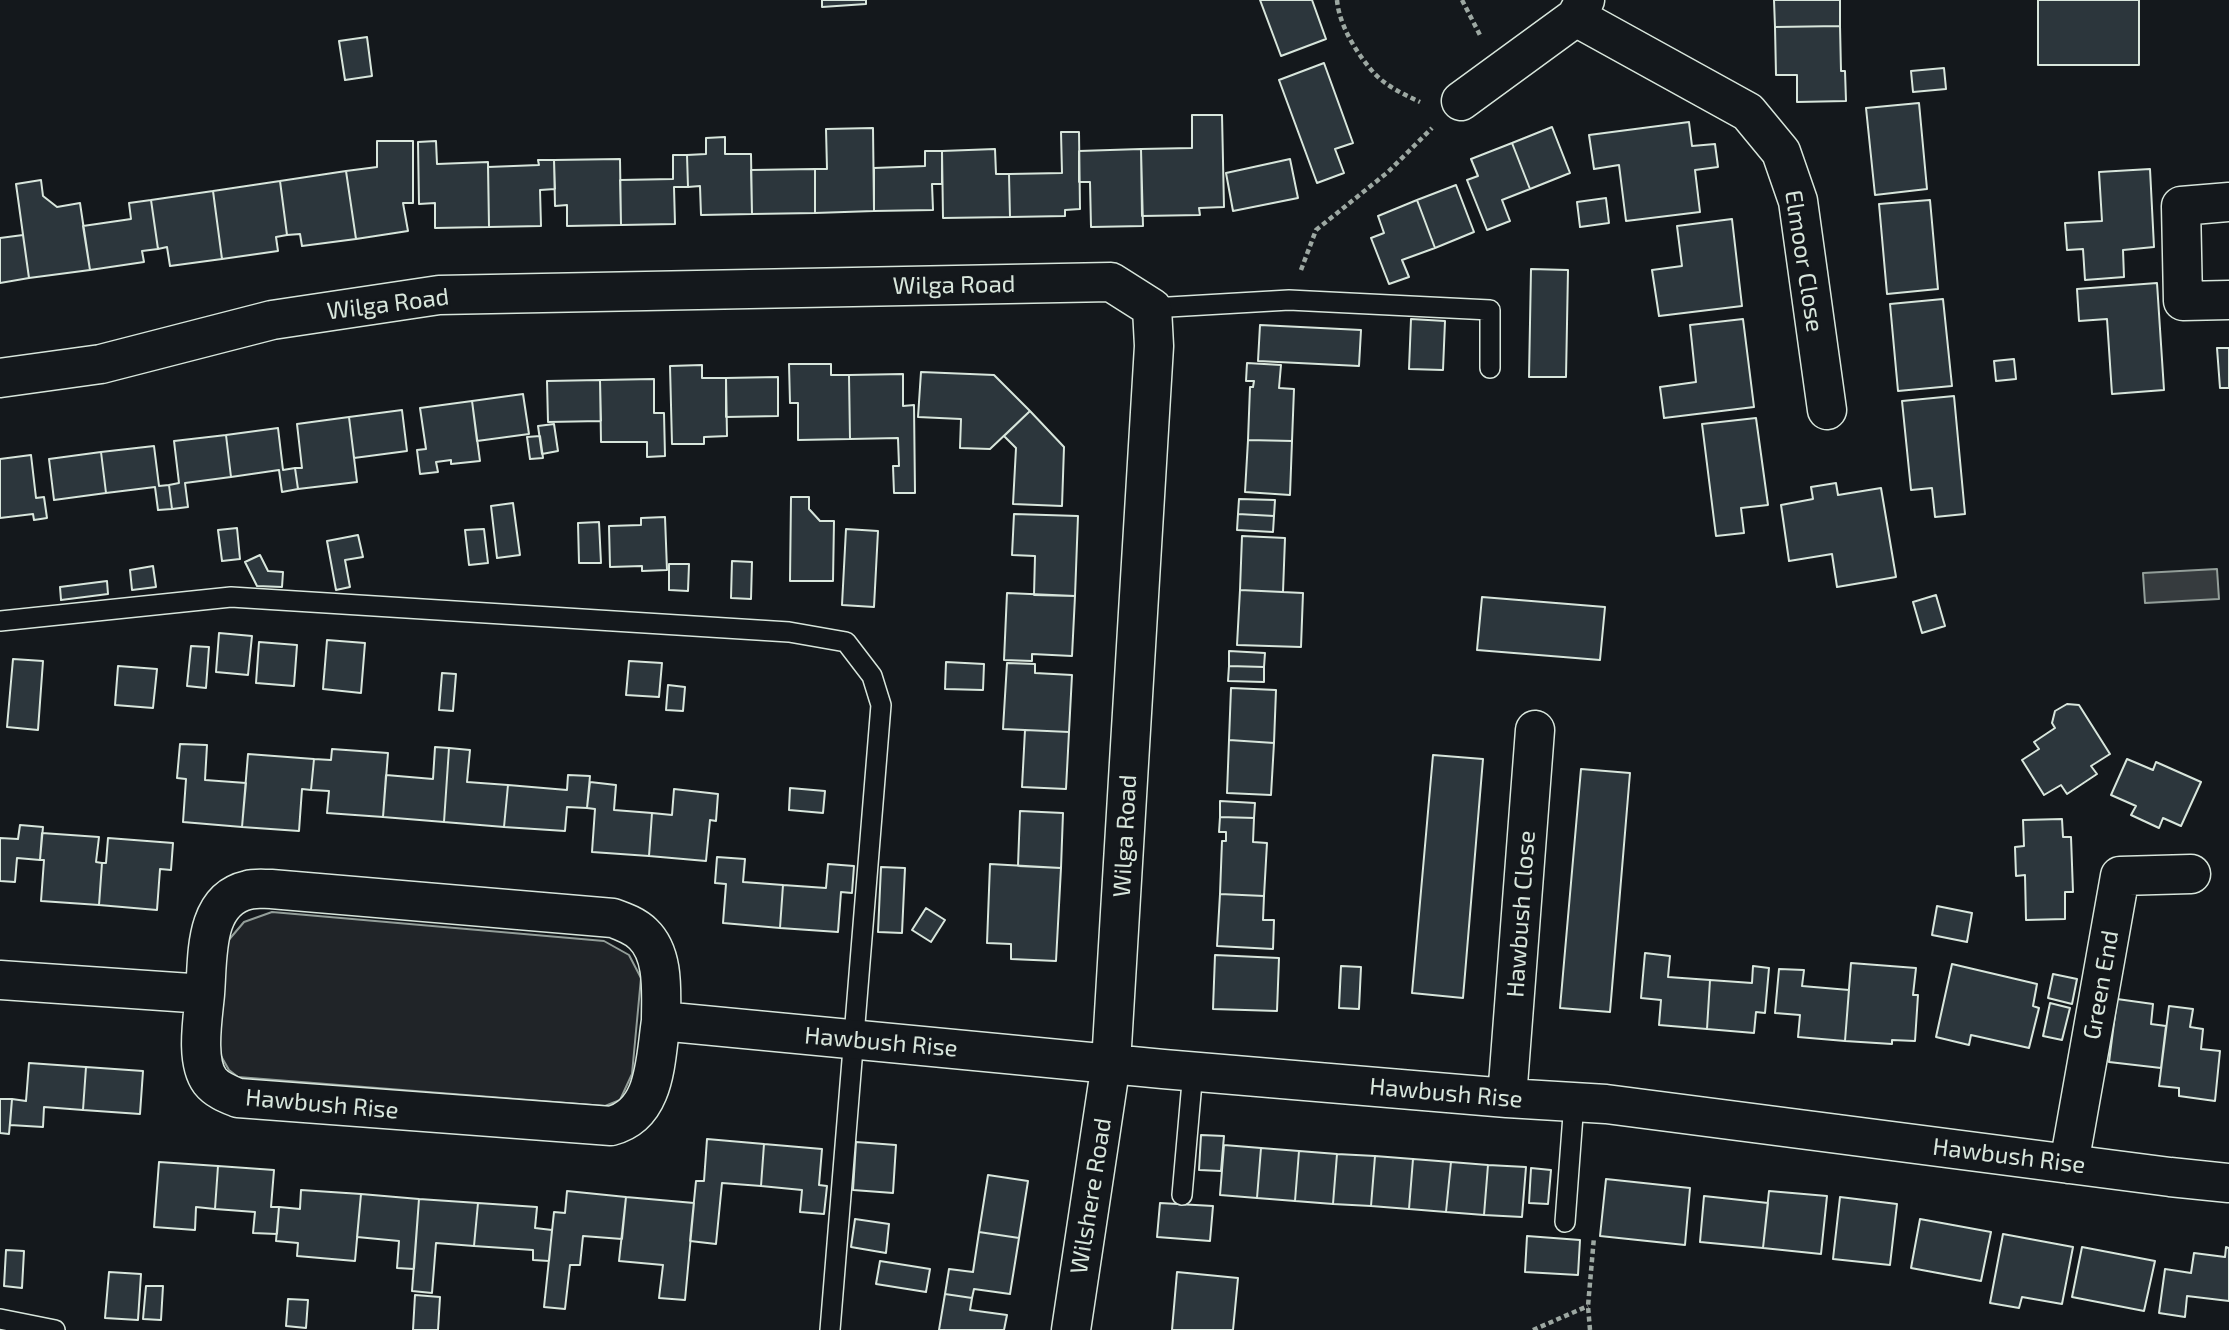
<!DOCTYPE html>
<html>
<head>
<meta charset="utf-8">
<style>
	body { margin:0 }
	canvas { display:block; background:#14181c }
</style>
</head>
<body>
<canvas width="2229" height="1330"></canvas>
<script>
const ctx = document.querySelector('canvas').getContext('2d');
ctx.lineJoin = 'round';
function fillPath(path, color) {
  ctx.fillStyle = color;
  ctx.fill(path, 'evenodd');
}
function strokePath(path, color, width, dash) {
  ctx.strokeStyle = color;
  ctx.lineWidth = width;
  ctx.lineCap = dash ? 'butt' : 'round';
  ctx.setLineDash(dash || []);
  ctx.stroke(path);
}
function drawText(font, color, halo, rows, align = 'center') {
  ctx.font = font + ' "Exo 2",sans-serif';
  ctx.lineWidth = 5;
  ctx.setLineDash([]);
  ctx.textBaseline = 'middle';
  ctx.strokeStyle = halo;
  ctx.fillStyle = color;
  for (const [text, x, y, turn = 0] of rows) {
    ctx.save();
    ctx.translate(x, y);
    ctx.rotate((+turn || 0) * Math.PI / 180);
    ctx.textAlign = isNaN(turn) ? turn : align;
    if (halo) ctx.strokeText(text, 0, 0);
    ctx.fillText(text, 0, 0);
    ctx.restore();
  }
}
const green = new Path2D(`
	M 272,912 L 604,941 L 629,955 L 641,978 L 632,1074 L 620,1100 L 605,1106 L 238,1077 L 229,1070 L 217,1049 L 227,942 L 244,922 Z`);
const water = new Path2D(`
	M 2217,569 L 2219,599 L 2145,603 L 2143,573 Z`);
const building = new Path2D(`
	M 822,0 L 866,0 L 866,4 L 822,7 Z
	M 1260,0 L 1312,0 L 1326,39 L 1281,56 Z
	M 1774,0 L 1840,0 L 1840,26 L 1775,27 Z
	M 2038,0 L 2139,0 L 2139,65 L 2038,65 Z
	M 1840,26 L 1841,71 L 1845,71 L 1846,101 L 1797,102 L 1797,75 L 1776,75 L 1775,27 Z
	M 367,37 L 372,76 L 345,80 L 339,41 Z
	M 1324,63 L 1353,143 L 1335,149 L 1344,173 L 1317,183 L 1279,80 Z
	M 1944,68 L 1946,89 L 1913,92 L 1911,71 Z
	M 1919,103 L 1927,189 L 1875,195 L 1866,108 Z
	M 1192,115 L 1222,115 L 1224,207 L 1199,208 L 1200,215 L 1142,216 L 1141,149 L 1192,148 Z
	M 1689,122 L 1692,146 L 1715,144 L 1718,167 L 1695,170 L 1700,212 L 1626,221 L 1619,165 L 1594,169 L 1589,135 Z
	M 1552,127 L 1570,173 L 1530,189 L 1512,143 Z
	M 873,128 L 874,211 L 815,213 L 815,169 L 827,169 L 826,129 Z
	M 1061,132 L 1079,132 L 1080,209 L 1065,210 L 1065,216 L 1010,217 L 1009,174 L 1062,173 Z
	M 725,137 L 725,154 L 751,154 L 752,214 L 701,215 L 700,186 L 688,187 L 687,155 L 706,154 L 706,138 Z
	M 377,141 L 413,141 L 413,203 L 403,203 L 408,231 L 356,239 L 346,171 L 377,167 Z
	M 436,141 L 437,164 L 488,162 L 489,227 L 435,228 L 435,203 L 419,204 L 418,142 Z
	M 1512,143 L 1530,189 L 1502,200 L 1510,221 L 1487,230 L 1467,180 L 1478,176 L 1471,159 Z
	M 995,149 L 996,174 L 1009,174 L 1010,217 L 943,218 L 942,151 Z
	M 1141,149 L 1143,226 L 1091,227 L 1090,182 L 1079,182 L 1079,151 Z
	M 925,151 L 942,151 L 942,184 L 932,184 L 933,210 L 874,211 L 874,168 L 925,166 Z
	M 673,155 L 687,155 L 688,187 L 674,187 L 675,224 L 621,225 L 620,180 L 673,179 Z
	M 620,159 L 621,225 L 567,226 L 567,205 L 555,206 L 554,160 Z
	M 1290,159 L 1298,198 L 1233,211 L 1226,173 Z
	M 538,160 L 554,160 L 555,189 L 540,190 L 541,226 L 489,227 L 488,167 L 539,165 Z
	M 815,169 L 815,213 L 752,214 L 751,170 Z
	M 2150,169 L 2154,247 L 2123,250 L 2124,277 L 2085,280 L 2083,249 L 2067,250 L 2065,223 L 2102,221 L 2099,172 Z
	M 346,171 L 356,239 L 302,246 L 300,234 L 287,235 L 280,181 Z
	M 41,180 L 43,196 L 57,207 L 80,203 L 90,270 L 29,278 L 16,184 Z
	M 280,181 L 287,235 L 276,237 L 278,251 L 222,259 L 213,191 Z
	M 1456,185 L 1474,232 L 1435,248 L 1417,200 Z
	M 213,191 L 222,259 L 170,266 L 167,247 L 158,249 L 151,200 Z
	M 1606,198 L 1609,223 L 1580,227 L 1577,202 Z
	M 151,200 L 158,249 L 142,251 L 144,262 L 90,270 L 83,226 L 131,219 L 129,203 Z
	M 1417,200 L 1435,248 L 1402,260 L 1409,277 L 1389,284 L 1371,238 L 1384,233 L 1378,216 Z
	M 1930,200 L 1938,289 L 1887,294 L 1879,204 Z
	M 1732,219 L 1742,306 L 1659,316 L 1652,270 L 1682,266 L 1677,226 Z
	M 23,235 L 29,278 L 0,283 L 0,238 Z
	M 1531,269 L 1568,270 L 1566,377 L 1529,377 Z
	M 2157,283 L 2164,390 L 2112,394 L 2107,319 L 2079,321 L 2077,289 Z
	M 1943,299 L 1952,386 L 1898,391 L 1890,304 Z
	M 1411,319 L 1445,321 L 1443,370 L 1409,369 Z
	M 1743,319 L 1754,407 L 1664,418 L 1660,387 L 1696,382 L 1690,325 Z
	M 1260,325 L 1361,330 L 1359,366 L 1258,361 Z
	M 2217,348 L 2229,348 L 2229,388 L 2220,388 Z
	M 2014,359 L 2016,379 L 1996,381 L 1994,361 Z
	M 1247,363 L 1281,365 L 1279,388 L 1294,389 L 1292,441 L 1248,440 L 1250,387 L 1253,387 L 1254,381 L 1246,381 Z
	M 789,364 L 831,364 L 831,375 L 849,375 L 850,439 L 798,440 L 798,403 L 790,403 Z
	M 702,365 L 702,378 L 726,378 L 727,436 L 704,437 L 704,444 L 672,444 L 670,366 Z
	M 921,372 L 994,375 L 1030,411 L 990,449 L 960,448 L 961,419 L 918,417 Z
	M 903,374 L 903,406 L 914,405 L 915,493 L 894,493 L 893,466 L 899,466 L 898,438 L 850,439 L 849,375 Z
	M 778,377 L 778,416 L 726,417 L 726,378 Z
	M 654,379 L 654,413 L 664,413 L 665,456 L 647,457 L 647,442 L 601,442 L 600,380 Z
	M 600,380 L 601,421 L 548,422 L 547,381 Z
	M 523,394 L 529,434 L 477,441 L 472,401 Z
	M 1954,396 L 1965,514 L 1935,517 L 1932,488 L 1911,490 L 1902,401 Z
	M 472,401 L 480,461 L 451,464 L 451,460 L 436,462 L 438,472 L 420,474 L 417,450 L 426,449 L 420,408 Z
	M 402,410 L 407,451 L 354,458 L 349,417 Z
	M 1030,411 L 1064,447 L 1062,506 L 1013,504 L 1016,448 L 1004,436 Z
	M 349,417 L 357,482 L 298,489 L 295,468 L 302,468 L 297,424 Z
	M 1756,418 L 1768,505 L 1741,508 L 1744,533 L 1716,536 L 1702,424 Z
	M 554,424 L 558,451 L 542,454 L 538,426 Z
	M 278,428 L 283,470 L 295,468 L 298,489 L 282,492 L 279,470 L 231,477 L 226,435 Z
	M 226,435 L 231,477 L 185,483 L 188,507 L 172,509 L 169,485 L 179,483 L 174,441 Z
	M 540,436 L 543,458 L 530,459 L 527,437 Z
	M 1248,440 L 1292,441 L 1290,495 L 1245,492 Z
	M 154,446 L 159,486 L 169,485 L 172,509 L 158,510 L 155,487 L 106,493 L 101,452 Z
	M 101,452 L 106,493 L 54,500 L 49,459 Z
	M 31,455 L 36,498 L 44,497 L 47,518 L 34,520 L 33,514 L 0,518 L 0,459 Z
	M 1836,483 L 1838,495 L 1881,488 L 1896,577 L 1837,587 L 1832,554 L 1789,561 L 1781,505 L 1813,499 L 1811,487 Z
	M 791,497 L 809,497 L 809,509 L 820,521 L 834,521 L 833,581 L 790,581 Z
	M 1239,499 L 1275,500 L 1274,516 L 1238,514 Z
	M 513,503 L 520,555 L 497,558 L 491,506 Z
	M 1014,514 L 1078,516 L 1075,596 L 1034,595 L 1035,556 L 1012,555 Z
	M 1238,514 L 1274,516 L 1273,532 L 1237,530 Z
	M 665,517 L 667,570 L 642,571 L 642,566 L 610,567 L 609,526 L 641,525 L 641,518 Z
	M 599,522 L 601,563 L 579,563 L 578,523 Z
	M 237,528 L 240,559 L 222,561 L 218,530 Z
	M 484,529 L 488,563 L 469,565 L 465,530 Z
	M 846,529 L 878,531 L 874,607 L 842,605 Z
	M 358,535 L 363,557 L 345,560 L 350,587 L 336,590 L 327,541 Z
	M 1242,536 L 1285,538 L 1283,592 L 1240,590 Z
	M 260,555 L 268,571 L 283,572 L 282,587 L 257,586 L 245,562 Z
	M 732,561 L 752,562 L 751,599 L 731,598 Z
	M 669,564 L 689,564 L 688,591 L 669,590 Z
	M 153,566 L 156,587 L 132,590 L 130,570 Z
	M 107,581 L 108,594 L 61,600 L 60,587 Z
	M 1240,590 L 1303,593 L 1301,647 L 1237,645 Z
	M 1007,593 L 1075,596 L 1072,656 L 1032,654 L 1032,661 L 1004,660 Z
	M 1936,595 L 1945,626 L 1922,633 L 1913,602 Z
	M 1482,597 L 1605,607 L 1600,660 L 1477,650 Z
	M 219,633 L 252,636 L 248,675 L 216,672 Z
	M 327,640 L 365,643 L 361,693 L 323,689 Z
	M 259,642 L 297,645 L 294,686 L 256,683 Z
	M 191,646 L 209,647 L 206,688 L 187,686 Z
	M 1229,651 L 1265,653 L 1264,667 L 1229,666 Z
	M 13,659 L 43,661 L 38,730 L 7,727 Z
	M 629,661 L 662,663 L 659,697 L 626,695 Z
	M 946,662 L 984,664 L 983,690 L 945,689 Z
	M 1007,663 L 1035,664 L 1035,673 L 1072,675 L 1069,732 L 1003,729 Z
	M 118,666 L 157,669 L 153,708 L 115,705 Z
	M 1229,666 L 1264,667 L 1264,682 L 1228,681 Z
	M 442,673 L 456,674 L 453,711 L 439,710 Z
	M 668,685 L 685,687 L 683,711 L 666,710 Z
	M 1231,688 L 1276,690 L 1274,743 L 1229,740 Z
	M 2067,704 L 2079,705 L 2110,754 L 2091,766 L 2097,774 L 2067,794 L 2061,785 L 2044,795 L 2022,760 L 2039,749 L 2034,742 L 2055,728 L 2052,723 L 2055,711 Z
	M 1025,730 L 1069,732 L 1066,789 L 1022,787 Z
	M 1229,740 L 1274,743 L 1271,795 L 1227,793 Z
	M 180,744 L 207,745 L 205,780 L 246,783 L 242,827 L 183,822 L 186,779 L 177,778 Z
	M 435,747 L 449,748 L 444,822 L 383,817 L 386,775 L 433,779 Z
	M 449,748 L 470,750 L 467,782 L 508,785 L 504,827 L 444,822 Z
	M 332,749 L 388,753 L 383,817 L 327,813 L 329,791 L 311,790 L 314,759 L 331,760 Z
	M 248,754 L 314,759 L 311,790 L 302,789 L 299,831 L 242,827 Z
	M 1433,755 L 1483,759 L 1463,998 L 1412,993 Z
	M 2127,759 L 2153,770 L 2156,762 L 2201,782 L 2181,826 L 2163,818 L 2159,828 L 2131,815 L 2136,806 L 2111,795 Z
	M 1581,769 L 1630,773 L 1610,1012 L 1560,1008 Z
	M 568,775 L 590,776 L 587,808 L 567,807 L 565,831 L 504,827 L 508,785 L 567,790 Z
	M 590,782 L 616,785 L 614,810 L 652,813 L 649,856 L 592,852 L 595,809 L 587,808 Z
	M 790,788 L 825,791 L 823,813 L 789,810 Z
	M 674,789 L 718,794 L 716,821 L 710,820 L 706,861 L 649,856 L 652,813 L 672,815 Z
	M 1220,801 L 1255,803 L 1254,818 L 1220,817 Z
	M 1020,811 L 1063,813 L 1061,868 L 1018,866 Z
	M 1220,817 L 1254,818 L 1253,842 L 1267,843 L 1264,896 L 1220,894 L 1222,841 L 1226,841 L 1226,832 L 1219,832 Z
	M 2062,819 L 2063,837 L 2071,837 L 2073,892 L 2065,892 L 2065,919 L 2026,920 L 2025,875 L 2016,876 L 2015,847 L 2024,846 L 2023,820 Z
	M 20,825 L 43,827 L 40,860 L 17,858 L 15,882 L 0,881 L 0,838 L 18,839 Z
	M 42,833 L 99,837 L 96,862 L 102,863 L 99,905 L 41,901 L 44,860 L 40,860 Z
	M 108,838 L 173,843 L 171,870 L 160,869 L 157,910 L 99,905 L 102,863 L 106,863 Z
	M 717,857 L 745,859 L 743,882 L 783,885 L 780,928 L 723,923 L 726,884 L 715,883 Z
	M 828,864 L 854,866 L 852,893 L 841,892 L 838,932 L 780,928 L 783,885 L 826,888 Z
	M 990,864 L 1061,868 L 1056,961 L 1011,959 L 1011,944 L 987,943 Z
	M 881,867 L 905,868 L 902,933 L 878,932 Z
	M 1220,894 L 1264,896 L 1263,920 L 1274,920 L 1273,949 L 1217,946 Z
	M 1937,906 L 1972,913 L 1967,942 L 1932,935 Z
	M 926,908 L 945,920 L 931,942 L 912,930 Z
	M 1645,953 L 1670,956 L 1668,977 L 1710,980 L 1707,1029 L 1659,1025 L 1661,1000 L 1641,998 Z
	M 1215,955 L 1279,958 L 1277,1011 L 1213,1009 Z
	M 1851,963 L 1916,968 L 1913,995 L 1918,995 L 1915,1041 L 1892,1040 L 1892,1044 L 1845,1041 Z
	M 1952,964 L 2037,984 L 2033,1006 L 2039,1008 L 2029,1048 L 1971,1035 L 1969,1045 L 1936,1037 Z
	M 1341,966 L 1361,967 L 1359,1009 L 1339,1008 Z
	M 1753,966 L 1769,968 L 1765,1013 L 1756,1012 L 1754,1033 L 1707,1029 L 1710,980 L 1752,983 Z
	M 1779,969 L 1804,970 L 1802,986 L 1849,990 L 1845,1041 L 1798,1037 L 1800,1015 L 1775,1013 Z
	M 2053,974 L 2077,979 L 2072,1004 L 2048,998 Z
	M 2117,999 L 2153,1004 L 2151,1024 L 2166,1026 L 2161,1068 L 2109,1062 Z
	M 2050,1003 L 2070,1008 L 2062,1040 L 2043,1036 Z
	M 2169,1006 L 2193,1009 L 2190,1027 L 2203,1029 L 2201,1049 L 2220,1051 L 2215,1101 L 2179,1096 L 2179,1088 L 2159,1086 Z
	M 29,1063 L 86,1067 L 83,1110 L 44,1107 L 43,1127 L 10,1125 L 12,1099 L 26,1101 Z
	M 86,1067 L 143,1071 L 140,1114 L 83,1110 Z
	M 0,1099 L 12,1099 L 9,1134 L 0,1133 Z
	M 1201,1135 L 1224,1136 L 1221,1171 L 1199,1170 Z
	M 707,1139 L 764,1144 L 761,1186 L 722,1183 L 716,1244 L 690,1241 L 696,1181 L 704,1181 Z
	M 856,1142 L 896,1145 L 893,1193 L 853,1190 Z
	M 764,1144 L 822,1149 L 819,1185 L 827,1186 L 824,1214 L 800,1212 L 802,1190 L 761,1186 Z
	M 1224,1145 L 1261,1148 L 1257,1198 L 1220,1195 Z
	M 1261,1148 L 1299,1151 L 1295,1201 L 1257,1198 Z
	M 1299,1151 L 1337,1154 L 1333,1204 L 1295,1201 Z
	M 1337,1154 L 1375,1156 L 1371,1206 L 1333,1204 Z
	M 1375,1156 L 1413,1159 L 1409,1209 L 1371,1206 Z
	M 1413,1159 L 1451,1162 L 1446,1212 L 1409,1209 Z
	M 159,1162 L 218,1166 L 215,1209 L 196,1207 L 195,1230 L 154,1227 Z
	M 1451,1162 L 1488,1165 L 1484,1215 L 1446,1212 Z
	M 1488,1165 L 1526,1167 L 1522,1217 L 1484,1215 Z
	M 218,1166 L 274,1170 L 271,1207 L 279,1207 L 277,1234 L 253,1233 L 255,1212 L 215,1209 Z
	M 1531,1168 L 1551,1170 L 1548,1204 L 1529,1203 Z
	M 988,1175 L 1028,1181 L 1019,1238 L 979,1232 Z
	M 1606,1179 L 1690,1188 L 1685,1245 L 1600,1236 Z
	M 301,1190 L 361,1194 L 355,1261 L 297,1256 L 298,1243 L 276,1241 L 279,1207 L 300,1209 Z
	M 567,1191 L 626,1197 L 622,1239 L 583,1236 L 580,1265 L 570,1265 L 565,1309 L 544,1307 L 554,1212 L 565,1213 Z
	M 1769,1191 L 1827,1196 L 1821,1254 L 1763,1248 Z
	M 361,1194 L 419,1199 L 414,1269 L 397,1268 L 399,1241 L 357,1237 Z
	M 1704,1196 L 1768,1203 L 1763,1248 L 1700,1242 Z
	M 626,1197 L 694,1203 L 685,1300 L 659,1298 L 663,1265 L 619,1261 Z
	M 1840,1197 L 1897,1204 L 1890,1265 L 1833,1259 Z
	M 419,1199 L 478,1203 L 474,1246 L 436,1243 L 432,1293 L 412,1291 Z
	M 478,1203 L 537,1207 L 535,1228 L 552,1230 L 549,1261 L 533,1260 L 533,1250 L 474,1246 Z
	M 1160,1203 L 1213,1206 L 1210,1241 L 1157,1237 Z
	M 855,1219 L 889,1224 L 886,1253 L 851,1247 Z
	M 1920,1219 L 1991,1232 L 1981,1281 L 1911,1268 Z
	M 979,1232 L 1019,1238 L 1010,1294 L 974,1289 L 972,1298 L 945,1294 L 949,1269 L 973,1272 Z
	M 2003,1234 L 2073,1247 L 2062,1304 L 2022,1297 L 2019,1308 L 1990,1303 Z
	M 1527,1236 L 1580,1240 L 1578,1275 L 1525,1272 Z
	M 2082,1247 L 2155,1261 L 2144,1311 L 2072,1297 Z
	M 2226,1247 L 2229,1248 L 2229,1301 L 2187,1296 L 2185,1317 L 2159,1313 L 2165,1269 L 2191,1273 L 2194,1253 L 2225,1257 Z
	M 6,1250 L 24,1251 L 22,1288 L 4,1286 Z
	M 880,1261 L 930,1269 L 926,1292 L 876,1284 Z
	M 109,1272 L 141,1274 L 138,1320 L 105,1318 Z
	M 1177,1272 L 1238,1278 L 1233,1330 L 1172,1330 Z
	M 146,1286 L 163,1286 L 161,1320 L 143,1319 Z
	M 945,1294 L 972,1298 L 970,1310 L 1007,1315 L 1004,1330 L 939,1330 Z
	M 415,1295 L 440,1297 L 438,1330 L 413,1330 Z
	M 288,1299 L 308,1300 L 306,1328 L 286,1326 Z`);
const path = new Path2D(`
	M 1337,0 C 1339,25 1357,54 1374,73 C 1386,86 1403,94 1420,102
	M 1462,0 L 1481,37
	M 1301,270 L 1316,230 L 1388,172 L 1432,128
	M 1533,1330 L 1588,1306
	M 1590,1330 L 1588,1306 L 1594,1237`);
const service = new Path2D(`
	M 1152,308 L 1289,300 L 1490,310 L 1490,368
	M 0,621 L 231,597 L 789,632 L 846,642 L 872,676 L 881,705 L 830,1330
	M 1182,1195 L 1193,1071
	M 1565,1222 L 1574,1102
	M 0,1319 L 55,1330`);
const minor = new Path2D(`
	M 1576,17 L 1748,112 L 1781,152 L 1798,201 L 1827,410
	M 1461,101 L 1576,17 L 1585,0
	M 2229,202 L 2181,206 L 2183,301 L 2229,300
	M 0,378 L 101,364 L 272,320 L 439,295 L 1111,282 L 1152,308 L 1154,346 L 1111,1063 L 1071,1330
	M 0,980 L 205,994 C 203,1017 195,1061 210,1081 C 217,1090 228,1094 238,1098 L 611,1126 C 657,1114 655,1059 661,1021 L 1163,1069 L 1507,1098 L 1606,1104 L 2170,1177 L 2229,1183
	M 205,994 C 208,958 203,900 248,890 C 255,888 263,889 271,889 L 613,918 C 624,922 635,926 643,934 C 665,955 661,993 661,1021
	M 1507,1098 L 1535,730
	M 2069,1164 L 2120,876 L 2191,874`);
const streetNames = [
	["Elmoor Close",1804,261,81],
	["Wilga Road",954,285,-1],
	["Wilga Road",388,304,-7],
	["Wilga Road",1125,836,-87],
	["Hawbush Close",1521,914,-86],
	["Green End",2101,985,-80],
	["Hawbush Rise",881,1042,5],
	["Hawbush Rise",1446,1093,5],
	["Hawbush Rise",322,1104,5],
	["Hawbush Rise",2009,1156,7],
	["Wilshere Road",1091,1196,-81]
];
fillPath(green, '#202428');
strokePath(green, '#939e99', 2);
fillPath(water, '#363b3e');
strokePath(water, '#939e99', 2);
fillPath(building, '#2c363c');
strokePath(building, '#d8e6dc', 2);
strokePath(service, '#d8e6dc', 22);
strokePath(minor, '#d8e6dc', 41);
strokePath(path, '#9da8a2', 4.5, [5, 3.5]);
strokePath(service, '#14181c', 19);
strokePath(minor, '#14181c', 38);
drawText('24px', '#d8e6dc', '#14181c', streetNames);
</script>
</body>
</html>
